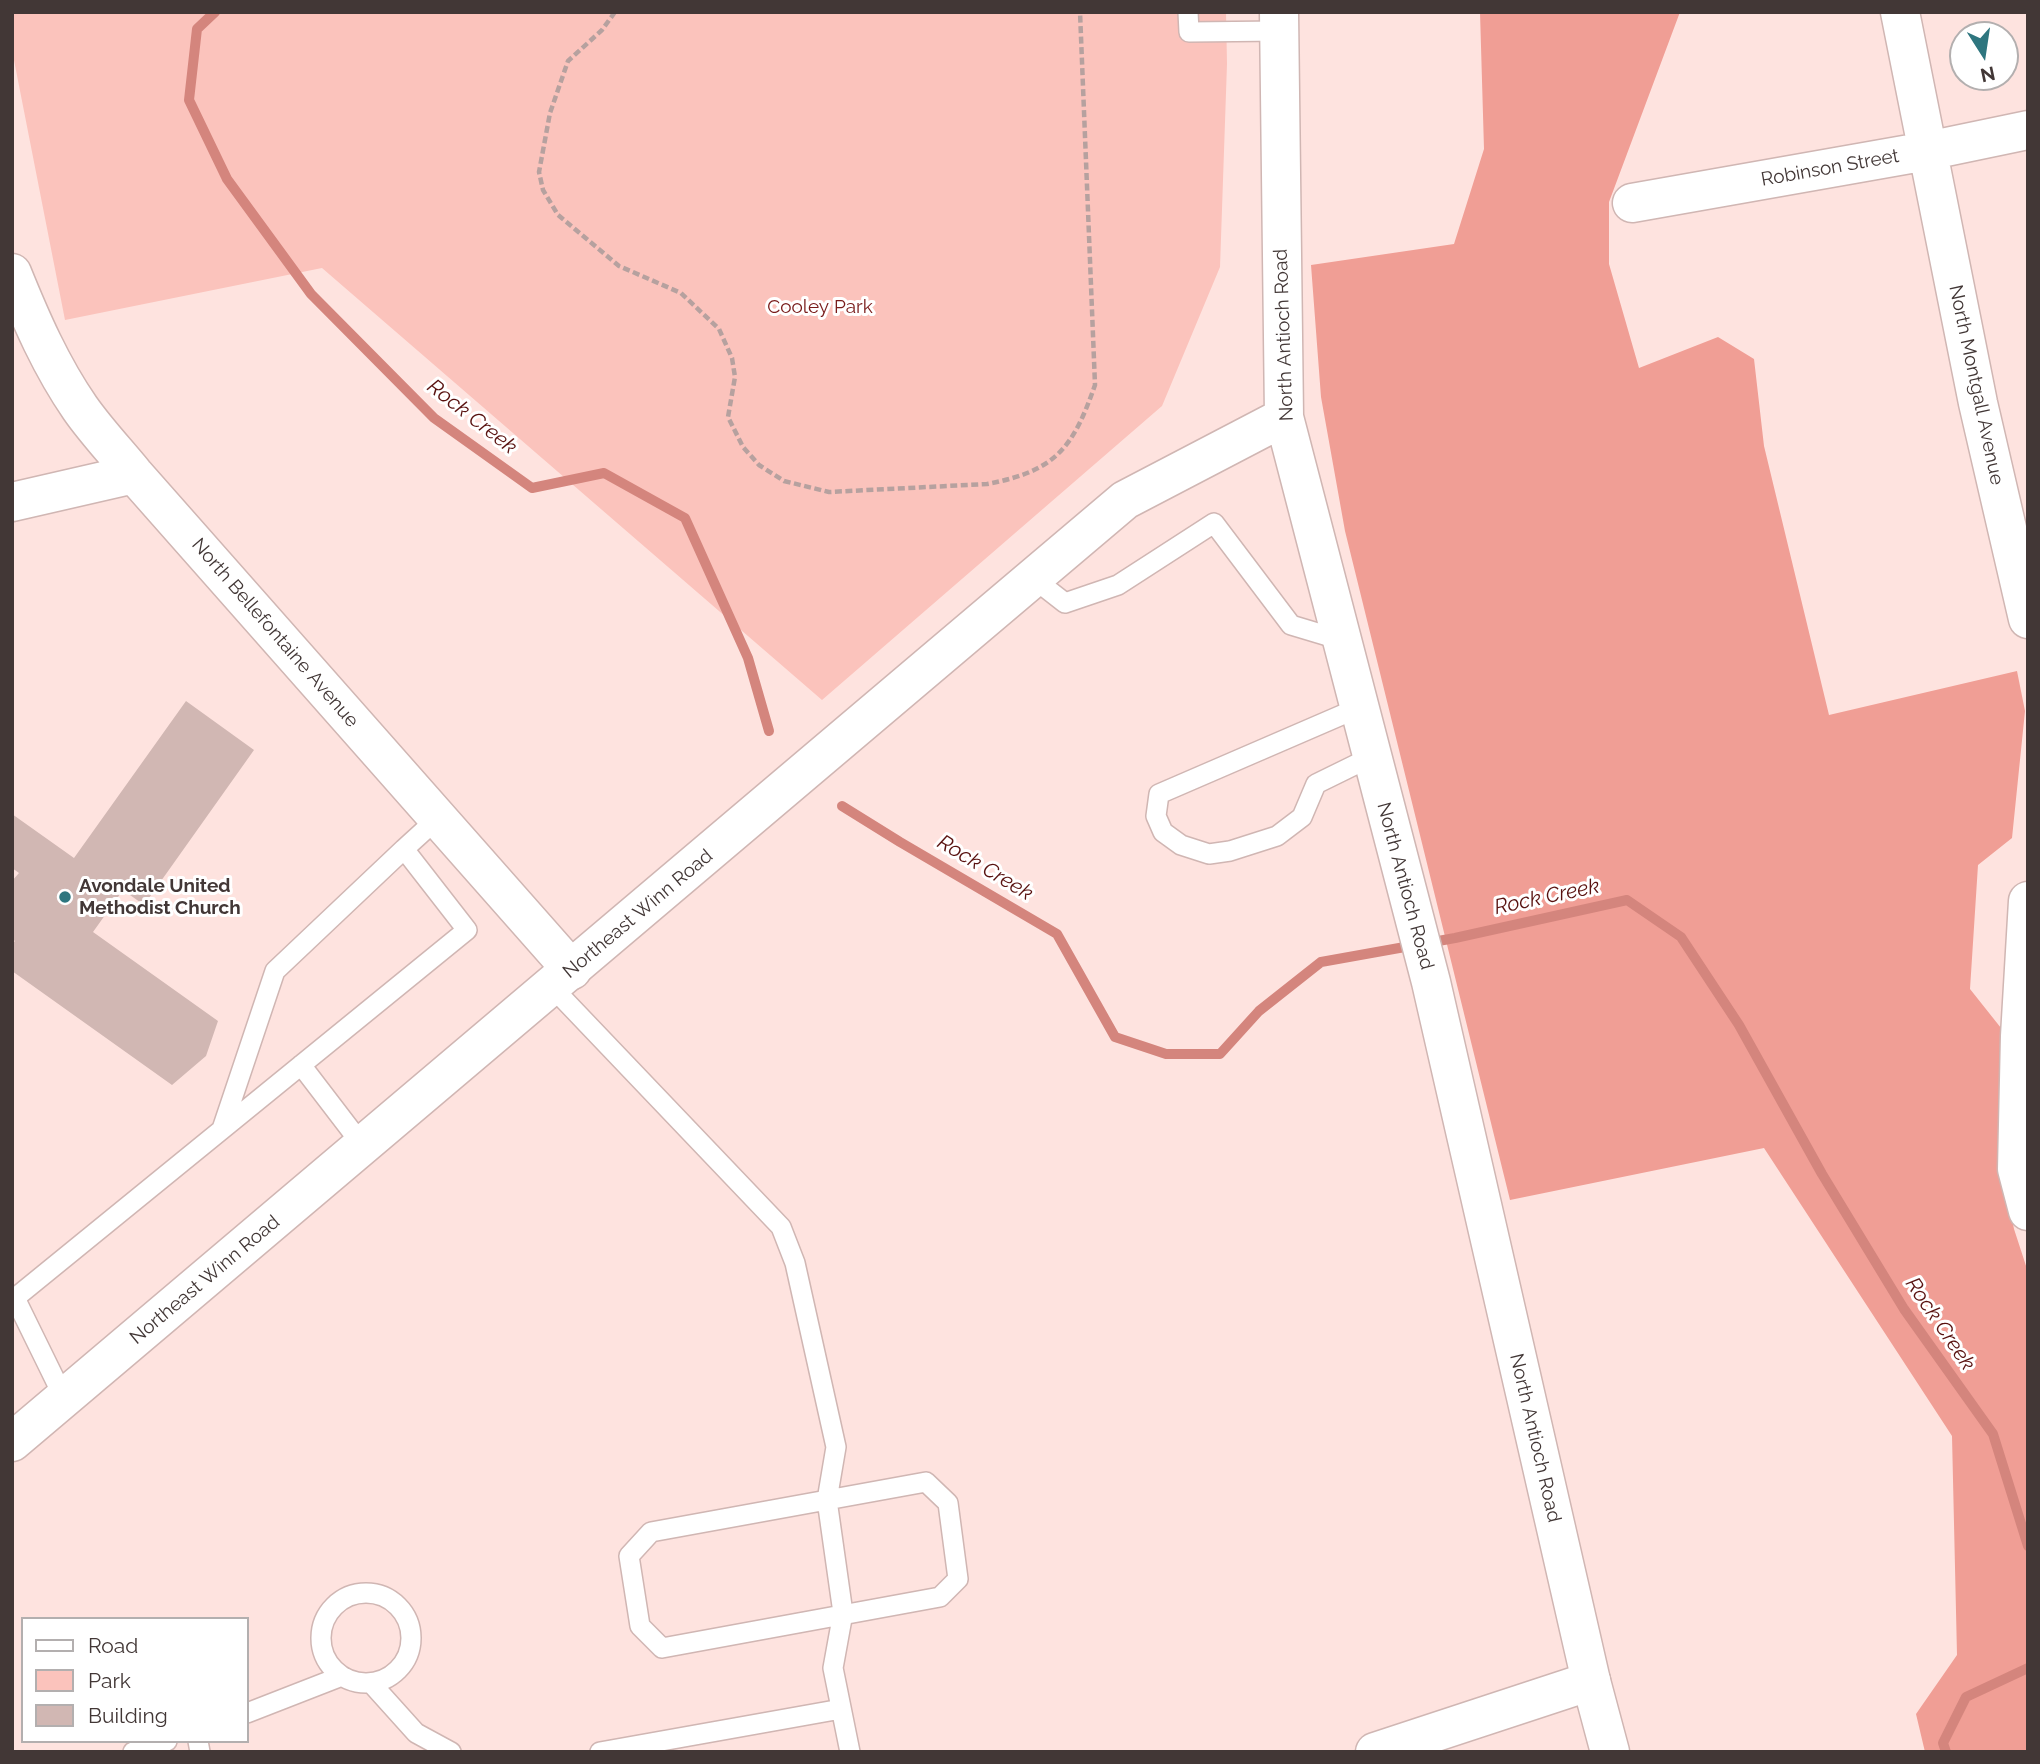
<!DOCTYPE html>
<html>
<head>
<meta charset="utf-8">
<style>
	body { margin:0 }
	#map { position:relative; width:2040px; height:1764px; overflow:hidden; background:#fee3df; font-family:Raleway,sans-serif }
	canvas { display:block }
	.frame { position:absolute; inset:0; border:14px solid #423736; pointer-events:none }
	.legend { position:absolute; left:21px; top:1617px; width:228px; height:126px; box-sizing:border-box; background:#fff; border:2px solid #b3afaf; margin:0; padding:9px 12px; list-style:none; font-size:21px; color:#423736 }
	.legend li { display:flex; align-items:center; gap:14px; height:35px }
	.legend b { width:35px; border:2px solid #b3afaf }
	.north { position:absolute; left:1949px; top:21px; width:70px; height:70px; box-sizing:border-box; background:#fff; border:2px solid #b3afaf; border-radius:50%; rotate:168deg; font-size:19px; font-weight:700; line-height:28px; text-align:center; color:#423736 }
	.north::after { content:''; display:block; margin:auto; width:24px; height:32px; background:#2e767f; clip-path:polygon(50% 0,100% 100%,50% 72%,0 100%) }
</style>
</head>
<body>
<div id="map">
<canvas width="2040" height="1764"></canvas>
<div class="frame"></div>
<ul class="legend">
<li><b style="height:9px;background:#fff"></b>Road</li>
<li><b style="height:19px;background:#fbc3bc"></b>Park</li>
<li><b style="height:19px;background:#d1b7b3"></b>Building</li>
</ul>
<div class="north">N</div>
</div>
<script>
const ctx = document.querySelector('canvas').getContext('2d');
ctx.lineJoin = 'round';
function fillPath(path, color) {
  ctx.fillStyle = color;
  ctx.fill(path, 'evenodd');
}
function strokePath(path, color, width, dash) {
  ctx.strokeStyle = color;
  ctx.lineWidth = width;
  ctx.lineCap = dash ? 'butt' : 'round';
  ctx.setLineDash(dash || []);
  ctx.stroke(path);
}
function drawText(font, color, halo, rows, align = 'center') {
  ctx.font = font + ' Raleway,sans-serif';
  ctx.lineWidth = 6;
  ctx.setLineDash([]);
  ctx.textBaseline = 'middle';
  ctx.strokeStyle = halo;
  ctx.fillStyle = color;
  for (const [text, x, y, turn = 0] of rows) {
    ctx.save();
    ctx.translate(x, y);
    ctx.rotate((+turn || 0) * Math.PI / 180);
    ctx.textAlign = isNaN(turn) ? turn : align;
    if (halo) ctx.strokeText(text, 0, 0);
    ctx.fillText(text, 0, 0);
    ctx.restore();
  }
}
const green = new Path2D(`
	M 12,12 L 1226,12 L 1227,64 L 1220,267 L 1162,406 L 822,700 L 322,268 L 65,320 L 12,50 Z`);
const forest = new Path2D(`
	M 1480,12 L 1680,12 L 1609,202 L 1609,264 L 1639,368 L 1718,337 L 1754,359 L 1764,446 L 1829,715 L 2017,671 L 2025,711 L 2012,838 L 1978,865 L 1970,989 L 2001,1028 L 2001,1164 L 2014,1229 L 2028,1272 L 2028,1752 L 1925,1752 L 1916,1714 L 1957,1655 L 1952,1436 L 1764,1148 L 1510,1200 L 1345,531 L 1321,397 L 1311,265 L 1454,244 L 1484,149 Z`);
const stream = new Path2D(`
	M 215,12 L 197,29 L 189,100 L 227,179 L 311,294 L 434,418 L 532,488 L 604,473 L 685,518 L 748,658 L 769,731
	M 842,806 L 900,842 L 1057,934 L 1115,1037 L 1166,1054 L 1220,1054 L 1259,1011 L 1321,962 L 1455,938 L 1627,900 L 1681,937 L 1739,1025 L 1822,1174 L 1904,1309 L 1993,1434 L 2028,1546
	M 1946,1752 L 1943,1743 L 1966,1697 L 2028,1668`);
const building = new Path2D(`
	M 186,701 L 254,750 L 144,905 L 123,890 L 93,932 L 218,1021 L 206,1056 L 172,1085 L 12,971 L 12,944 L 15,941 L 12,939 L 12,881 L 19,873 L 12,868 L 12,814 L 74,858 Z`);
const path = new Path2D(`
	M 615,12 L 602,30 L 568,61 L 550,113 L 539,172 L 543,190 L 558,215 L 619,266 L 681,293 L 719,329 L 732,358 L 735,377 L 728,417 L 743,447 L 759,465 L 784,481 L 829,492 L 987,484 C 1056,471 1073,448 1095,385 L 1080,12`);
const service = new Path2D(`
	M 1188,12 L 1189,32 L 1280,31
	M 1033,578 L 1065,603 L 1118,585 L 1214,523 L 1291,625 L 1341,640
	M 1358,708 L 1159,794 L 1156,816 L 1163,832 L 1181,845 L 1209,854 L 1230,851 L 1277,836 L 1302,817 L 1316,784 L 1371,757
	M 552,987 L 781,1227 L 795,1263 L 836,1447 L 827,1500 L 843,1613 L 833,1668 L 850,1752
	M 301,1065 L 363,1146
	M 222,1129 L 275,971 L 404,849
	M 64,1398 L 15,1298 L 467,930 L 404,849 L 438,818
	M 926,1482 L 948,1503 L 958,1579 L 940,1597 L 662,1648 L 640,1626 L 629,1556 L 651,1532 Z
	M321 1638a45 45 0 1 1 90 0a45 45 0 1 1-90 0Z
	M 371,1683 L 416,1733 L 451,1752
	M 247,1713 L 342,1676
	M 198,1741 L 200,1752
	M 133,1752 L 167,1741
	M 600,1752 L 841,1709`);
const minor = new Path2D(`
	M 1900,12 L 1978,403 L 2028,619
	M 1632,203 L 1927,151 L 2028,130
	M 12,273 C 31,320 51,366 80,408 C 96,431 116,452 134,474 L 572,970
	M 12,502 L 134,474
	M 2028,901 L 2020,1036 L 2017,1169 L 2028,1211
	M 1375,1752 L 1591,1681`);
const tertiary = new Path2D(`
	M 1279,12 L 1284,417 L 1431,982 L 1591,1681 L 1610,1752
	M 12,1442 L 1125,500 L 1284,417`);
const markers = [
	[65,897,7,"#2e767f"]
];
const streetNames = [
	["Robinson Street",1830,168,-10],
	["North Antioch Road",1284,335,-92],
	["North Montgall Avenue",1976,385,78],
	["North Bellefontaine Avenue",275,633,49],
	["North Antioch Road",1405,886,75],
	["Northeast Winn Road",638,914,-40],
	["Northeast Winn Road",205,1280,-40],
	["North Antioch Road",1535,1438,77]
];
const parkNames = [
	["Cooley Park",820,307]
];
const poiNames = [
	["Avondale United",79,886],
	["Methodist Church",79,908]
];
const waterNames = [
	["Rock Creek",472,417,38],
	["Rock Creek",985,868,31],
	["Rock Creek",1547,897,-12],
	["Rock Creek",1940,1324,56]
];
fillPath(green, '#fbc3bc');
fillPath(forest, '#f09e95');
strokePath(stream, '#d4857d', 10);
fillPath(building, '#d1b7b3');
strokePath(service, '#d0b6b3', 22);
strokePath(minor, '#d0b6b3', 41);
strokePath(tertiary, '#d0b6b3', 41);
strokePath(path, '#b6a19f', 4.5, [7, 3.5]);
strokePath(service, '#fff', 19);
strokePath(minor, '#fff', 38);
strokePath(tertiary, '#fff', 38);
for (const [x, y, r, color] of markers) {
  const dot = new Path2D();
  dot.arc(x, y, r, 0, 2 * Math.PI);
  ctx.fillStyle = color;
  ctx.fill(dot);
  strokePath(dot, '#fff', 2.5);
}
drawText('19px', '#423736', '#fff', streetNames);
drawText('19px', '#781a19', '#fff', parkNames);
drawText('bold 19px', '#423736', '#fff', poiNames, 'left');
drawText('italic 21px', '#591210', '#fff', waterNames);
</script>
</body>
</html>
